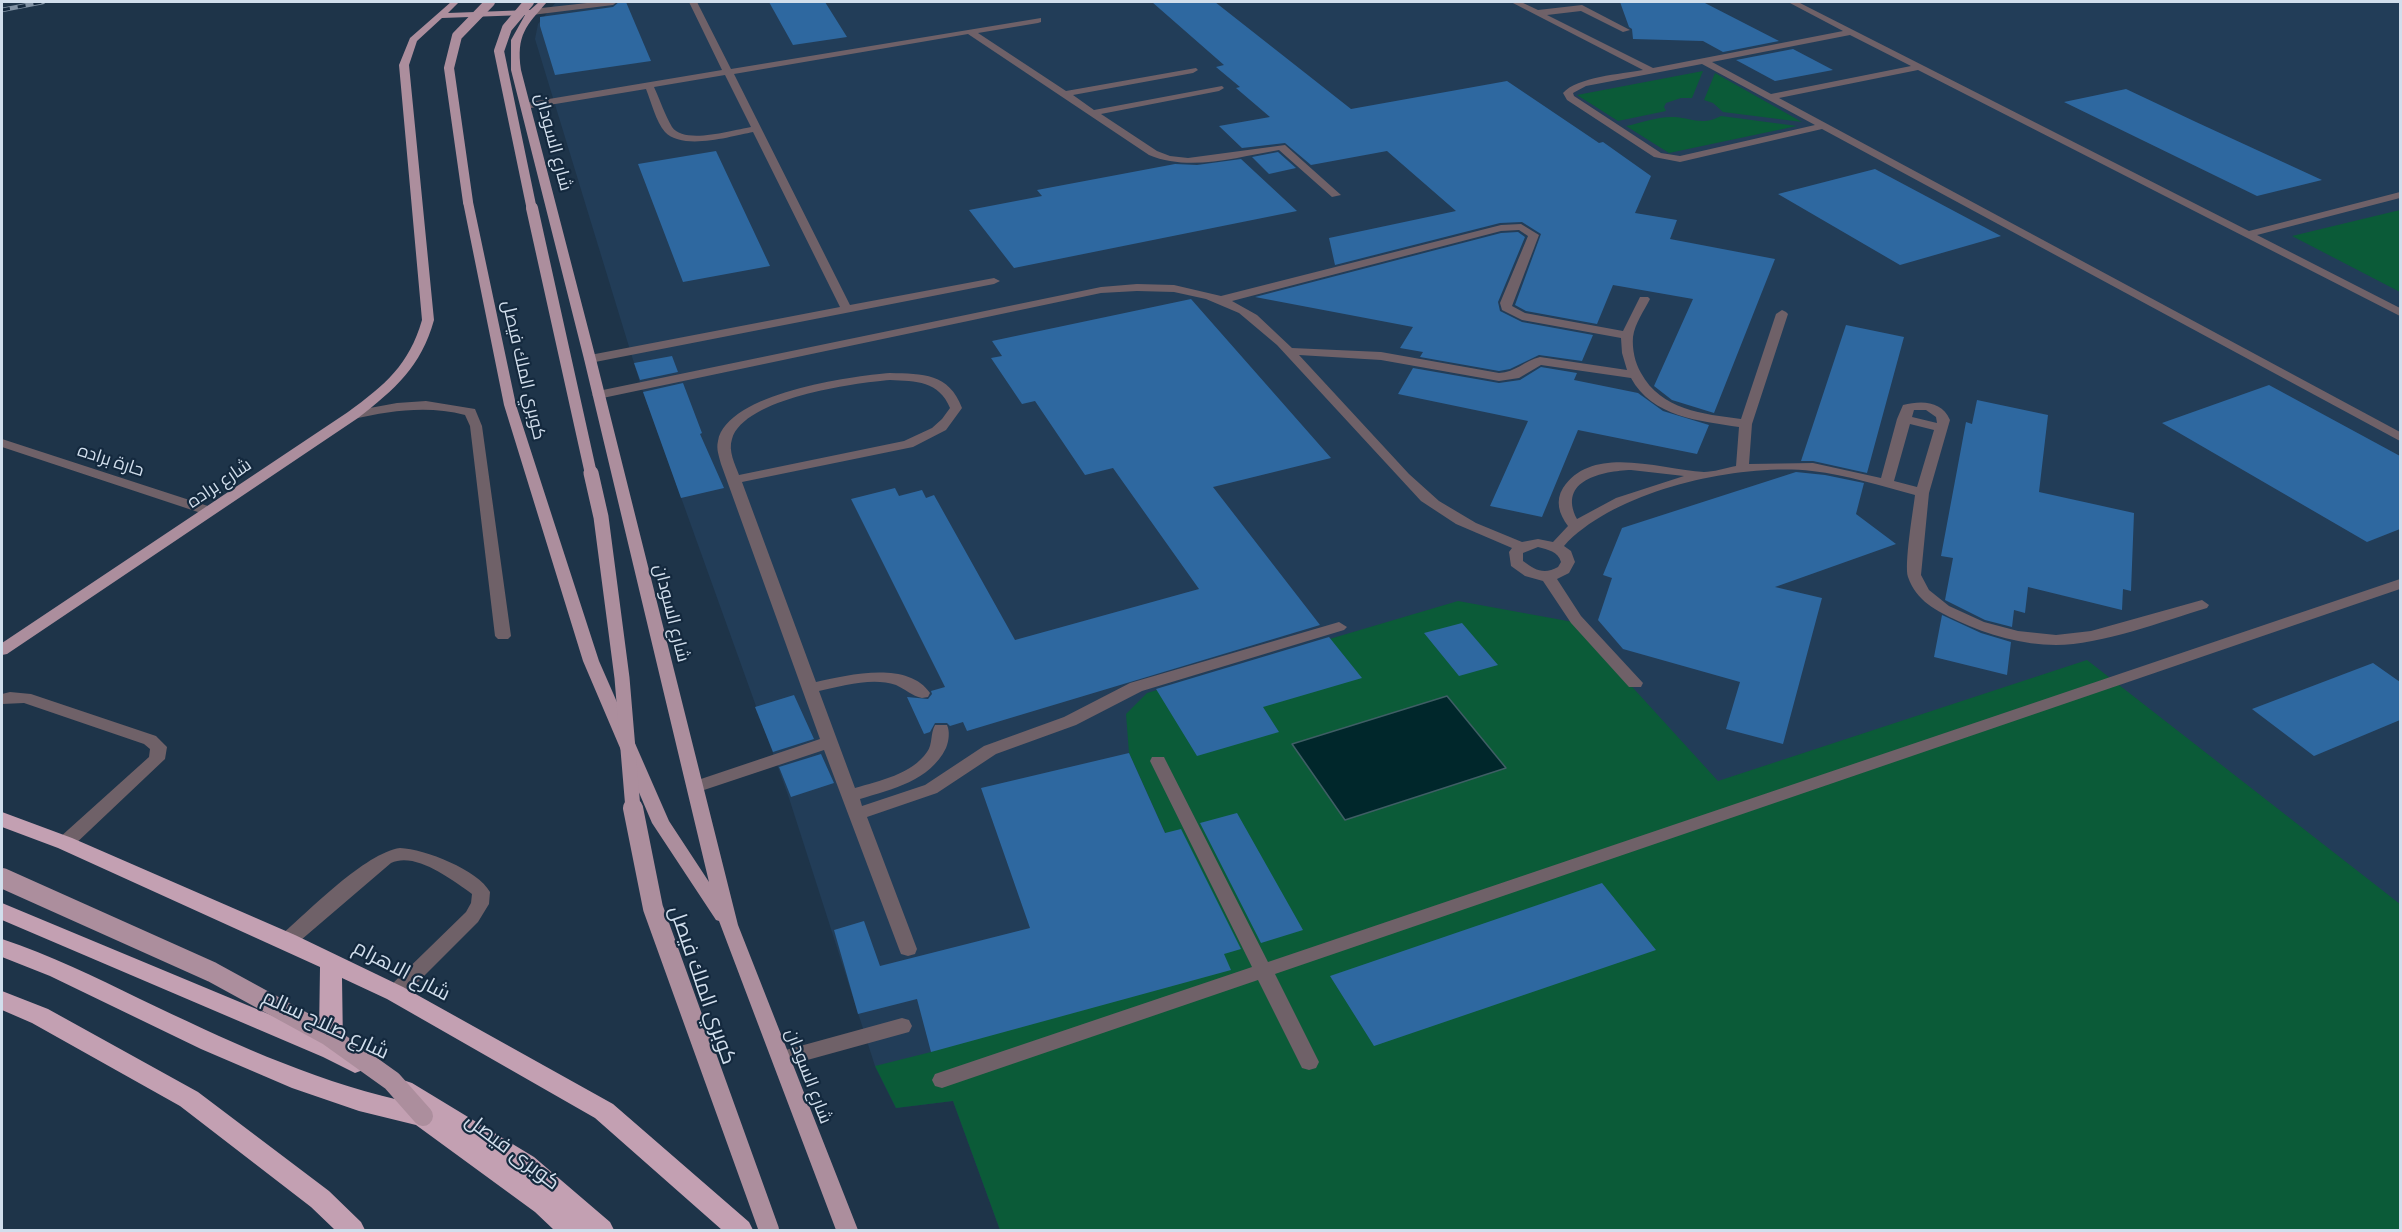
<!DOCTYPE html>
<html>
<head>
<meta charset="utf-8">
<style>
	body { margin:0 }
	#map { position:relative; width:2402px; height:1232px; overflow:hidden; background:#1e3449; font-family:"Exo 2",sans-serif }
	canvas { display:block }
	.frame { position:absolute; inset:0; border:3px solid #d1deec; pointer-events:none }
</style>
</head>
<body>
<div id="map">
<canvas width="2402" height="1232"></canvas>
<div class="frame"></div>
</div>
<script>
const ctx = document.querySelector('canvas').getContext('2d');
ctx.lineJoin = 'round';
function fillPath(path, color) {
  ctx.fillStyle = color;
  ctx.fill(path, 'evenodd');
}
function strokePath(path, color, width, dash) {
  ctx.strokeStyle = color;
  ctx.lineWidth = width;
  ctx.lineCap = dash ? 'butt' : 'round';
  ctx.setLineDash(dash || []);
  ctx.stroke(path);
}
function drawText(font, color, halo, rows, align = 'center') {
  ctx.font = font + ' "Exo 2",Cairo,sans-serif';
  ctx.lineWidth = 4.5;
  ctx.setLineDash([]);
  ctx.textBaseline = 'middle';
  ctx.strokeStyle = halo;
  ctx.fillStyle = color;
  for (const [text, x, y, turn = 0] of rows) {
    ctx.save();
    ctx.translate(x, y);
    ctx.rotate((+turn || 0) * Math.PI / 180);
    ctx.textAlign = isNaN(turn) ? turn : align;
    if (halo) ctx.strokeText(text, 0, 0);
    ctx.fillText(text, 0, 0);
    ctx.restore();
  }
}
const built = new Path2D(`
	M 556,2 L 2400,2 L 2400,1230 L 1000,1230 L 953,1101 L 896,1108 L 875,1066 L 789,798 L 641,386 L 535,39 L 538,24 Z`);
const green = new Path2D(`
	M 1703,71 L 1692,98 L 1681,98 L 1666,103 L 1664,107 L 1666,111 L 1618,121 L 1577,95 Z
	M 1715,73 L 1802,122 L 1723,112 L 1713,103 L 1704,100 Z
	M 1721,116 L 1797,126 L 1669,153 L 1626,126 C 1640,123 1659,116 1674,117 C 1692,118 1702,126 1721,116 Z
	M 2400,210 L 2400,292 L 2292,236 Z
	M 1458,601 L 1573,622 L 1718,781 L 2087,660 L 2400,904 L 2400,1230 L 1000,1230 L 953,1101 L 896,1108 L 875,1066 L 931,1052 L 1172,848 L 1129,753 L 1126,714 L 1147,693 Z`);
const water = new Path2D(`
	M 1447,696 L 1506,768 L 1345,820 L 1292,744 Z`);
const building = new Path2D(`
	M 619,2 L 626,2 L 651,61 L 555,75 L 540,26 L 540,17 L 613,7 Z
	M 769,2 L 825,2 L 847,37 L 793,45 Z
	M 1152,2 L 1215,2 L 1351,109 L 1507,81 L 1599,143 L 1603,142 L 1651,176 L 1635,213 L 1677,220 L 1670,239 L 1775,259 L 1714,413 L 1672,400 L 1654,386 L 1693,299 L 1613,285 L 1597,324 L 1526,311 L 1515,305 L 1541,234 L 1522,222 L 1500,223 L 1335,265 L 1329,238 L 1456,211 L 1387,151 L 1311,165 L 1285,143 L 1242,148 L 1219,126 L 1270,117 L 1236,88 L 1240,87 L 1216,67 L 1224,65 Z
	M 1620,2 L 1703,2 L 1779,41 L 1723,52 L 1703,41 L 1633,39 L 1632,29 L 1629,27 Z
	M 1793,49 L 1833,70 L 1775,81 L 1736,60 Z
	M 2126,89 L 2196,122 L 2322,180 L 2257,196 L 2064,102 Z
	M 716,151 L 770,266 L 683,282 L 638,164 Z
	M 1278,152 L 1296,168 L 1269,174 L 1252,157 Z
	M 1241,159 L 1297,211 L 1014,268 L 969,210 L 1042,196 L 1037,190 L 1175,164 L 1197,165 Z
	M 1875,169 L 2001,236 L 1900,265 L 1778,194 Z
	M 1518,232 L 1525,237 L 1498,302 L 1500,311 L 1522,322 L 1593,335 L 1582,361 L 1539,355 L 1510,369 L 1499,371 L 1420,357 L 1423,352 L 1400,348 L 1413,327 L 1255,297 L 1501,233 Z
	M 1191,299 L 1331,458 L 1213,487 L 1320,625 L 967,731 L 963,722 L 950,726 L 947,723 L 935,723 L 930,732 L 924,734 L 907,697 L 928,699 L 932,694 L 931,691 L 945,687 L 851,499 L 895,488 L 899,496 L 922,490 L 926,498 L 934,495 L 1015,640 L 1199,589 L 1113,468 L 1085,475 L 1035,401 L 1022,404 L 991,358 L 1002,356 L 992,341 Z
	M 1846,325 L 1904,337 L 1867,473 L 1813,461 L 1801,461 Z
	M 672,356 L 678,372 L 640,380 L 634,363 Z
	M 1541,367 L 1577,373 L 1574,380 L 1638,393 L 1663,411 L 1709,425 L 1697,454 L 1578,430 L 1542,517 L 1490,506 L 1528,421 L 1398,394 L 1413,368 L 1499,383 L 1520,380 Z
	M 683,383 L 702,433 L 700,434 L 724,488 L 681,498 L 643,392 Z
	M 2269,385 L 2400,456 L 2400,529 L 2367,542 L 2162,423 Z
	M 1977,400 L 2048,415 L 2039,492 L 2134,513 L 2131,591 L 2123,589 L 2122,610 L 2028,587 L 2025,613 L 2014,610 L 2012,627 L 1985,620 L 1945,600 L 1953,558 L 1941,556 L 1966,422 L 1972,424 Z
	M 1796,472 L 1825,475 L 1864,483 L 1856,514 L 1896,544 L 1775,587 L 1822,598 L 1783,744 L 1726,729 L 1740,682 L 1623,649 L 1598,620 L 1612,578 L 1603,575 L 1622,528 Z
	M 1942,615 L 1981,633 L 2011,642 L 2007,675 L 1934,657 Z
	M 1462,623 L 1498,665 L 1459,676 L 1424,633 Z
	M 1329,637 L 1362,678 L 1263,707 L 1279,732 L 1197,756 L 1156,689 Z
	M 2373,663 L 2400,682 L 2400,720 L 2314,756 L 2252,709 Z
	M 794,695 L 814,739 L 773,752 L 755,707 Z
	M 1129,753 L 1165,833 L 1181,829 L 1241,949 L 1224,954 L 1231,970 L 931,1052 L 917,999 L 858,1014 L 834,930 L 864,921 L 880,966 L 1030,928 L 981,788 Z
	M 821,754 L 834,783 L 791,797 L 779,767 Z
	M 1237,813 L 1303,930 L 1261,943 L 1200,823 Z
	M 1602,883 L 1656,950 L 1374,1046 L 1330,976 Z`);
const lane = new Path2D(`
	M 596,2 L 617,2 L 613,5 L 532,15 L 528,12 L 532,9 Z
	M 689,2 L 697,2 L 731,69 L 1041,18 L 1041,22 L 1038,23 L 978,33 L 1066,91 L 1196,68 L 1198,70 L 1193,73 L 1073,95 L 1094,110 L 1222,86 L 1224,88 L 1219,91 L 1101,114 L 1157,151 L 1170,156 L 1188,158 L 1285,145 L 1341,195 L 1332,197 L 1279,150 C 1237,157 1190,172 1149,155 L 968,34 L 734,74 L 850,305 L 994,278 L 1000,281 L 994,284 L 590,363 L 586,362 L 584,359 L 590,355 L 840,307 L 753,132 C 732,136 683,151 665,132 C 656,122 651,101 646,89 L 525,109 L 520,106 L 525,103 L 722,70 ZM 725,75 L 751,127 C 733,130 684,145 672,127 C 665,115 660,100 654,87 Z
	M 1511,2 L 1521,2 L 1538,10 L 1582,5 L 1630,30 L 1623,32 L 1581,11 L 1547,15 L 1653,68 L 1843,31 L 1788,2 L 1798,2 L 2249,231 L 2400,192 L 2400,198 L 2257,235 L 2400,308 L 2400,316 L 1918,70 L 1779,98 L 2400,432 L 2400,441 L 1822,129 L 1680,162 L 1654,157 L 1567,100 L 1563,93 C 1577,77 1621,74 1643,70 ZM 1850,35 L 1911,66 L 1771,94 L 1712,62 ZM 1702,64 L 1815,125 L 1680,156 L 1661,153 L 1574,96 L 1573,93 L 1586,86 Z
	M 890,373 C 923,374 949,373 962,408 L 946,430 L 913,447 L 742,482 L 816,682 C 847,675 908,660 930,693 L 928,697 L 922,698 C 912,696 905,689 896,685 C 872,677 843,686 819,691 L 855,788 C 879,781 912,774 927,752 C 933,744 930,734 935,725 L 947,725 C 950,731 949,741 946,748 C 930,781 892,789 860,799 L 862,806 L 925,785 L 984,746 L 1064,717 L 1130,683 L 1339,622 L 1347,627 L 1344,630 L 1142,691 L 1076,725 L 996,754 L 937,793 L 867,817 L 917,949 L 915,954 L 908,956 L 901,954 L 899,949 L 824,750 L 695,793 L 689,791 L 687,787 L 689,783 L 820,739 L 721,464 C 719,456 716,449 718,441 C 727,393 851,376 890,373 ZM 890,380 C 916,381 939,381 950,408 L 942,419 L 932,428 L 904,441 L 739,475 C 735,464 728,451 732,439 C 744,398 854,383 890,380 Z
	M 2400,579 L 2400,589 L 1275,974 L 1319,1062 L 1316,1068 L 1309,1070 L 1302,1068 L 1258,980 L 942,1088 L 935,1086 L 932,1080 L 935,1074 L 1252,967 L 1150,761 L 1152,757 L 1164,757 L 1166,761 L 1268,962 Z
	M 10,692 L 31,694 L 156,736 L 167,747 L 165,759 L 71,848 L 65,849 L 59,848 L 56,843 L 59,838 L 149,757 L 150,749 L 144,744 L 24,703 L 2,704 L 2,694 Z
	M 400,848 C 425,849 478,870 490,892 L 489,904 L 478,922 L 402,998 L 395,1001 L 388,998 L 385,993 L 388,988 L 466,912 L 471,903 L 472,894 L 468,891 C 449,878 415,852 391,863 L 294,946 L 287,948 L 280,946 L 278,941 L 280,936 C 309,911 365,853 400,848 Z
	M 902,1018 L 909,1020 L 912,1026 L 909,1032 L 782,1067 L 775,1065 L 772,1059 L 775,1053 L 782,1051 Z`);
const street = new Path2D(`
	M 1521,224 L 1539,235 L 1512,306 L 1525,313 L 1623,331 L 1640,297 L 1648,297 L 1650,299 C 1644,311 1635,323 1633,337 C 1632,349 1635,363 1641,373 C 1661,410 1703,414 1741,419 L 1776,314 L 1782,310 L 1786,312 L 1788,314 L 1752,424 L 1749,464 L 1813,463 L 1881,478 L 1897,419 L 1903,405 C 1922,400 1942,401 1950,420 L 1929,493 L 1921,575 L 1929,590 L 1949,606 L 1984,622 L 2018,631 L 2056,635 L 2091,631 L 2202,600 L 2209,605 L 2207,608 C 2164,621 2100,645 2056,645 C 2023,645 1988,635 1958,621 C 1937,611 1916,601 1908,577 C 1904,565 1913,511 1915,495 C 1881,486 1848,475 1812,471 C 1739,463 1615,490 1564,546 L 1571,551 L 1575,562 L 1569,573 L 1557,579 L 1581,616 L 1643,683 L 1641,687 L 1629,687 L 1571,623 L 1543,581 L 1525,576 L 1511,566 L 1509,552 L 1512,548 L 1456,524 L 1421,501 L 1277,345 L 1239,313 L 1206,299 L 1174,292 L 1137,291 L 1101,293 L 598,399 L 592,395 L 598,391 L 1101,287 L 1137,284 L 1174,285 L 1221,296 L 1501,225 ZM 1519,230 L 1528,236 L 1500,303 L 1502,310 L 1522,320 L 1621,338 L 1622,353 L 1627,370 L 1540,357 C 1524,361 1516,372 1499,373 L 1381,352 L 1292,348 L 1257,315 L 1232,301 L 1501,231 ZM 1299,355 L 1381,360 L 1499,381 L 1519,378 L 1541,365 L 1631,378 C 1652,417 1700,421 1739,427 L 1736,466 C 1726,468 1713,472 1704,472 C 1663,470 1592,443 1563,488 C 1555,501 1559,514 1568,526 L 1553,542 L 1538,539 L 1522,542 L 1476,523 L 1439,501 L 1409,474 ZM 1914,410 L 1926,410 L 1936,417 L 1937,423 L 1912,417 ZM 1910,424 L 1934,430 L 1917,487 L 1894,481 ZM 1631,470 L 1684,476 L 1616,498 L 1577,519 C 1557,480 1603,471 1631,470 ZM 1538,547 C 1548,550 1558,551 1561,562 L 1558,567 C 1544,575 1535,570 1523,561 L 1523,553 Z
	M 426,401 L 475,409 L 482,426 L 511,636 L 508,639 L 498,639 L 495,636 L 470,426 L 465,415 C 427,405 390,411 353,419 L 347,415 L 348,412 L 397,403 Z
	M 2,439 L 214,508 L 216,511 L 214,514 L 204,514 L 2,447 Z`);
const primary = new Path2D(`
	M 451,2 L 459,2 L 448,13 L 530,10 L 539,2 L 547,2 C 526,26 516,35 521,70 L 596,359 L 738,925 L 858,1230 L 836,1230 L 719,921 L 716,920 L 652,823 L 583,661 L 504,405 L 463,202 L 468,199 L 473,202 L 516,405 L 599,661 L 669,821 L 709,882 L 584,359 L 511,70 L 511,40 L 525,15 L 442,18 L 417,41 L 409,65 L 434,320 C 421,367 395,389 358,418 L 7,654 L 2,655 L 2,643 L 348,412 C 385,385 409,365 422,320 L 399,65 L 410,38 Z`);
const highway = new Path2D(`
	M 2,812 L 72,838 L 295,935 L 403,987 L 613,1104 L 749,1222 L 753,1230 L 722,1230 L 595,1118 L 387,999 L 342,978 L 343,1045 L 363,1056 L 367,1063 L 363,1070 L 355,1073 L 323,1057 L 2,920 L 2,903 L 319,1035 L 320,967 L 58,848 L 2,827 Z
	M 2,939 C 50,955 95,977 140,999 C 224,1039 308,1079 399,1100 L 391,1090 L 394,1083 L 403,1080 L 412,1083 L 534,1157 L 610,1222 L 614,1230 L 554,1230 L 535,1212 L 416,1125 L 359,1111 L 292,1088 L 201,1049 L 50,976 L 2,957 Z
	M 2,991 L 48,1009 L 198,1092 L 329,1191 L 361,1222 L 365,1230 L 335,1230 L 311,1207 L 180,1106 L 32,1023 L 2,1010 Z`);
const rail = new Path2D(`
	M 2,10 L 43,2`);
const primaryBridgeFar3 = new Path2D(`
	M 529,2 L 507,28 L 499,51 L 532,210
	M 468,202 L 449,68 L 457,36 L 490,2`);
const primaryBridgeFar2 = new Path2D(`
	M 532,208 L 591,474`);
const primaryBridgeFar1 = new Path2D(`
	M 591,473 L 601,517 L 622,678 L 633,809`);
const primaryBridge = new Path2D(`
	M 633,808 L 653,908 L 769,1230
	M 2,878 L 212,972 L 329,1036 L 392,1081 L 423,1116`);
const streetNames = [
	["شارع السودان",554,142,75],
	["كوبري الملك فيصل",524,370,77],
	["حارة براده",111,460,18],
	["شارع براده",219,483,-34],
	["شارع السودان",672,613,76],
	["شارع السودان",809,1076,69]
];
const nearStreetnames = [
	["شارع الاهرام",402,970,28],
	["كوبري الملك فيصل",703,985,71],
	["شارع صلاح سالم",326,1024,25],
	["كوبرى فيصل",513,1151,37]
];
fillPath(built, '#223d58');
fillPath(green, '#0b5b38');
fillPath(water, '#00272b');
strokePath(water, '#3f5e65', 1.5);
fillPath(building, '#2e68a0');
fillPath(lane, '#6f6168');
fillPath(street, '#6f6168');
fillPath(primary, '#ac8e9d');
fillPath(highway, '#c3a0b2');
strokePath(rail, '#8192a4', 4.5);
strokePath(rail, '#14293e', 3, [8]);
strokePath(primaryBridgeFar3, '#ac8e9d', 10);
strokePath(primaryBridgeFar2, '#ac8e9d', 12);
strokePath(primaryBridgeFar1, '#ac8e9d', 15);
strokePath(primaryBridge, '#ac8e9d', 20);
drawText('18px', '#d1deec', '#14293e', streetNames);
drawText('21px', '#d1deec', '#14293e', nearStreetnames);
</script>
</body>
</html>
